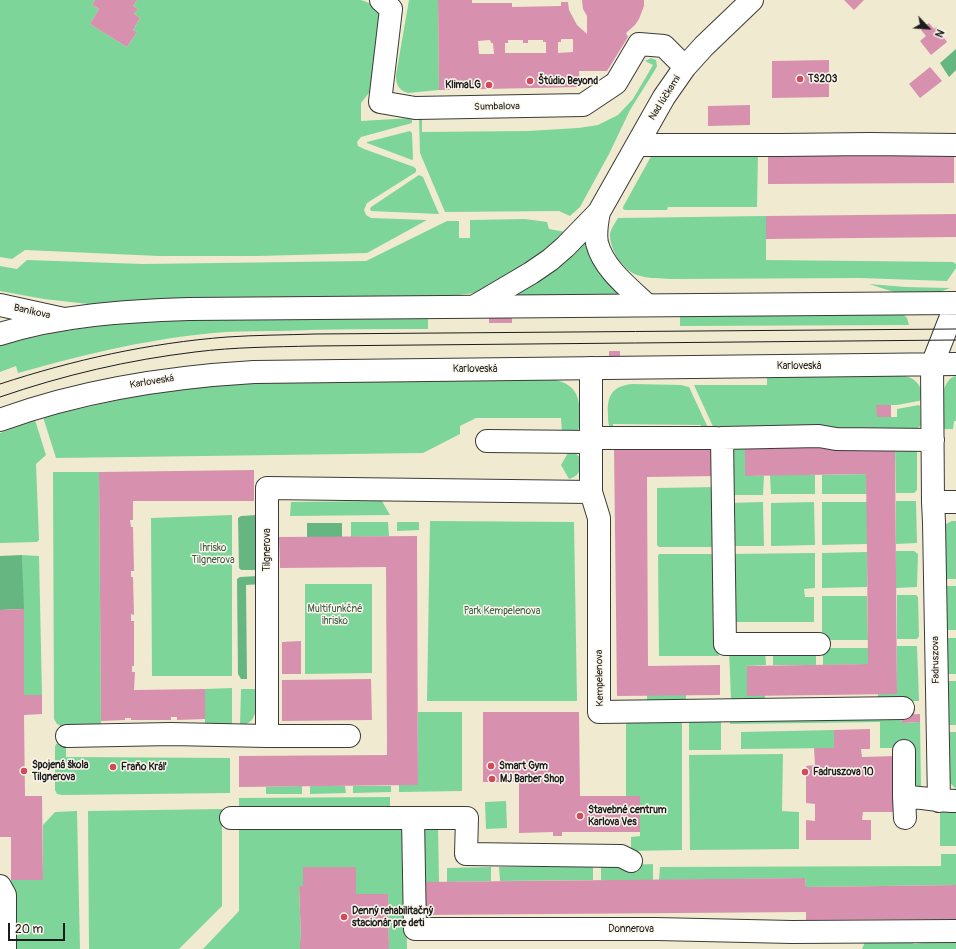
<!DOCTYPE html>
<html>
<head>
<meta charset="utf-8">
<style>
	body { margin:0 }
	#map { position:relative; width:956px; height:949px; overflow:hidden; background:#f0ead1; font-family:Pangolin,sans-serif }
	canvas { display:block }
	.north { position:absolute; left:908px; top:8px; width:40px; height:40px; -webkit-text-stroke:3px #fbf7ec; paint-order:stroke; rotate:115deg; font-size:11px; font-weight:700; line-height:16px; text-align:center; color:#1c1c1c }
	.north::after { content:''; display:block; margin:auto; width:14px; height:18px; background:#1c1c1c; clip-path:polygon(50% 0,100% 100%,50% 72%,0 100%) }
	.scale { position:absolute; left:8px; top:923px; width:57px; height:18px; box-sizing:border-box; border:2px solid #1c1c1c; border-top:0; padding-left:5px; font-size:12px; line-height:14px; white-space:nowrap; color:#1c1c1c; -webkit-text-stroke:3px #fbf7ec; paint-order:stroke }
</style>
</head>
<body>
<div id="map">
<canvas width="956" height="949"></canvas>
<div class="north">N</div>
<div class="scale">20 m</div>
</div>
<script>
const ctx = document.querySelector('canvas').getContext('2d');
ctx.lineJoin = 'round';
function fillPath(path, color) {
  ctx.fillStyle = color;
  ctx.fill(path, 'evenodd');
}
function strokePath(path, color, width, dash) {
  ctx.strokeStyle = color;
  ctx.lineWidth = width;
  ctx.lineCap = dash ? 'butt' : 'round';
  ctx.setLineDash(dash || []);
  ctx.stroke(path);
}
function drawText(font, color, halo, rows, align = 'center') {
  ctx.font = font + ' Pangolin,sans-serif';
  ctx.lineWidth = 3;
  ctx.setLineDash([]);
  ctx.textBaseline = 'middle';
  ctx.strokeStyle = halo;
  ctx.fillStyle = color;
  for (const [text, x, y, turn = 0] of rows) {
    ctx.save();
    ctx.translate(x, y);
    ctx.rotate((+turn || 0) * Math.PI / 180);
    ctx.textAlign = isNaN(turn) ? turn : align;
    if (halo) ctx.strokeText(text, 0, 0);
    ctx.fillText(text, 0, 0);
    ctx.restore();
  }
}
const green = new Path2D(`
	M 0,0 L 95,0 L 92,5 L 99,9 L 90,24 L 127,47 L 137,32 L 133,30 L 140,18 L 134,14 L 138,9 L 133,6 L 137,0 L 361,0 L 372,4 L 380,13 L 372,89 L 361,103 L 361,121 L 412,118 L 412,123 L 361,137 L 357,142 L 358,146 L 364,149 L 414,167 L 416,169 L 416,172 L 367,203 L 364,210 L 366,215 L 371,218 L 427,220 L 367,253 L 258,256 L 159,256 L 25,250 L 12,259 L 0,257 Z
	M 409,0 L 438,0 L 439,90 L 408,93 C 398,90 396,84 396,75 Z
	M 651,58 L 656,60 L 657,66 L 655,70 L 630,110 L 609,154 L 580,207 L 570,216 L 559,211 L 445,212 L 420,153 L 419,118 L 422,119 L 422,132 L 528,131 L 578,128 L 598,125 L 618,115 L 633,99 L 653,65 L 645,61 Z
	M 410,131 L 412,133 L 413,159 L 412,160 L 367,143 L 367,142 Z
	M 654,151 L 758,152 L 757,207 L 668,207 L 667,210 L 625,210 L 623,209 L 623,207 Z
	M 419,175 L 423,177 L 439,214 L 371,211 L 370,209 L 371,207 Z
	M 766,216 L 766,260 L 953,262 L 956,264 L 956,268 L 947,281 L 860,278 L 671,279 C 660,278 648,279 637,275 C 623,270 610,250 610,235 C 610,230 615,223 618,218 Z
	M 525,219 L 547,222 L 549,229 L 571,233 L 484,292 L 458,295 L 97,305 L 44,299 L 0,291 L 0,266 L 17,269 L 27,260 L 143,264 L 366,261 L 447,221 L 459,221 L 459,238 L 470,238 L 470,220 Z
	M 588,230 L 626,295 L 508,296 Z
	M 869,284 L 906,287 L 950,288 L 940,292 L 897,293 Z
	M 903,314 L 907,318 L 909,325 L 680,326 L 680,315 Z
	M 428,318 L 428,329 C 379,329 330,329 280,331 C 262,331 244,331 226,332 C 155,337 86,354 18,373 L 16,366 L 0,372 L 0,345 L 51,333 L 131,321 L 178,319 Z
	M 767,376 L 905,376 C 918,379 922,388 924,400 L 897,405 L 877,405 L 877,417 L 897,417 L 897,409 L 919,405 L 920,406 L 921,425 L 917,429 L 715,431 L 694,385 L 767,385 Z
	M 956,376 L 956,421 L 954,421 L 953,429 L 942,429 C 942,415 938,380 956,376 Z
	M 549,379 C 573,382 580,393 580,416 C 580,421 581,427 577,431 C 573,434 567,433 562,433 L 561,418 L 476,418 L 460,426 L 460,434 L 423,453 L 56,458 L 43,417 L 140,395 L 201,386 L 246,383 Z
	M 632,384 L 681,385 L 689,387 L 710,432 L 701,432 L 701,425 L 613,424 L 613,432 C 608,428 608,420 608,414 C 607,396 612,386 632,384 Z
	M 35,420 L 46,455 L 36,464 L 39,540 L 37,542 L 0,543 L 0,433 Z
	M 895,445 L 917,445 L 917,490 L 914,493 L 896,493 Z
	M 728,446 L 745,446 L 745,475 L 764,476 L 763,495 L 729,495 Z
	M 569,451 C 586,454 585,475 569,479 L 561,465 Z
	M 53,472 L 99,472 L 101,727 L 63,727 L 57,724 L 54,719 Z
	M 866,474 L 867,494 L 822,494 L 822,475 Z
	M 770,475 L 815,475 L 815,494 L 771,494 Z
	M 718,487 L 716,547 L 659,547 L 657,545 L 657,488 Z
	M 382,501 L 390,515 L 290,516 L 291,502 Z
	M 896,501 L 916,501 L 917,543 L 896,544 Z
	M 763,502 L 764,546 L 729,546 L 729,503 Z
	M 814,502 L 815,545 L 771,546 L 771,503 Z
	M 822,502 L 867,502 L 867,544 L 822,545 Z
	M 232,515 L 232,676 L 152,676 L 151,518 Z
	M 430,521 L 574,522 L 577,701 L 427,701 Z
	M 952,521 L 956,521 L 956,579 L 943,579 L 944,527 L 946,524 Z
	M 351,522 L 388,522 L 389,536 L 351,537 Z
	M 397,522 L 419,522 L 419,530 L 397,531 Z
	M 896,551 L 914,551 L 918,554 L 917,587 L 896,588 Z
	M 867,552 L 867,587 L 822,588 L 822,553 Z
	M 815,553 L 815,588 L 804,589 L 805,597 L 814,597 L 814,622 L 729,622 L 729,554 Z
	M 659,554 L 716,554 L 719,556 L 719,656 L 659,656 L 658,556 Z
	M 22,555 L 39,556 L 42,695 L 24,695 Z
	M 305,584 L 372,584 L 372,673 L 305,674 Z
	M 944,586 L 956,586 L 956,630 L 944,630 Z
	M 897,595 L 916,595 L 918,597 L 919,636 L 917,639 L 897,639 Z
	M 822,596 L 867,596 L 868,640 L 822,640 Z
	M 944,638 L 956,638 L 956,674 L 944,674 Z
	M 897,646 L 917,646 L 919,701 L 878,702 L 878,694 L 897,694 Z
	M 773,648 L 816,648 L 816,665 L 773,665 Z
	M 823,648 L 868,648 L 868,664 L 823,665 Z
	M 729,649 L 765,649 L 766,665 L 747,666 L 747,695 L 765,695 L 765,703 L 731,700 Z
	M 944,681 L 956,681 L 956,725 L 945,725 Z
	M 232,688 L 232,726 L 205,726 L 205,689 Z
	M 241,689 L 256,689 C 257,702 259,725 240,725 Z
	M 647,695 L 686,695 L 686,704 L 647,705 Z
	M 418,712 L 462,712 L 462,791 L 399,792 L 399,785 L 418,785 Z
	M 901,715 L 902,723 L 920,722 L 921,789 L 915,788 L 913,748 L 880,748 L 880,722 L 730,724 L 730,716 Z
	M 682,716 L 682,850 L 631,851 L 631,837 L 640,836 L 640,796 L 626,796 L 626,717 Z
	M 721,716 L 721,750 L 689,750 L 689,717 Z
	M 834,730 L 834,748 L 741,749 L 741,732 Z
	M 945,732 L 956,732 L 956,789 L 949,782 Z
	M 59,743 L 66,743 L 66,757 L 230,758 L 230,793 L 62,795 L 57,794 L 55,790 L 55,747 L 56,744 Z
	M 783,754 L 782,811 L 799,812 L 799,849 L 690,850 L 689,755 Z
	M 302,786 L 302,794 L 266,794 L 266,787 Z
	M 310,786 L 345,786 L 346,793 L 310,794 Z
	M 353,786 L 391,786 L 391,792 L 353,793 Z
	M 390,797 L 390,807 L 239,808 L 239,798 Z
	M 506,801 L 507,828 L 486,829 L 485,802 Z
	M 222,809 L 222,906 L 179,949 L 89,949 L 88,811 Z
	M 77,811 L 80,949 L 12,949 L 11,880 L 43,880 L 43,825 L 55,812 Z
	M 940,811 L 956,811 L 956,846 L 940,846 Z
	M 405,823 L 407,949 L 356,949 L 389,948 L 388,894 L 356,894 L 356,867 L 303,868 L 303,886 L 299,886 L 301,940 L 300,940 L 300,949 L 203,949 L 239,911 L 239,826 Z
	M 419,823 L 438,824 L 439,882 L 421,882 Z
	M 941,854 L 956,854 L 956,885 L 806,887 L 805,878 L 659,880 L 660,867 L 941,866 Z
	M 653,864 L 653,880 L 601,880 L 601,866 Z
	M 593,866 L 593,880 L 500,881 L 499,867 Z
	M 491,867 L 491,881 L 447,882 L 447,868 Z
	M 956,938 L 956,949 L 862,949 L 866,940 L 906,941 L 915,944 Z`);
const forest = new Path2D(`
	M 956,49 L 956,70 L 949,77 L 940,63 Z
	M 256,515 L 258,517 L 256,570 L 241,570 L 239,568 L 238,518 L 241,516 Z
	M 307,523 L 342,523 L 342,537 L 307,537 Z
	M 22,555 L 24,609 L 0,610 L 0,556 Z
	M 258,576 L 261,584 L 246,585 L 247,679 L 241,679 L 238,674 L 237,579 L 240,577 Z`);
const building = new Path2D(`
	M 95,0 L 137,0 L 133,6 L 138,9 L 134,14 L 140,18 L 133,30 L 137,32 L 127,47 L 90,24 L 99,9 L 92,5 Z
	M 438,0 L 472,0 L 472,3 L 512,3 L 512,7 L 561,6 L 561,2 L 568,2 L 569,10 L 577,25 L 587,34 L 587,16 L 583,9 L 582,0 L 644,0 L 644,6 L 639,19 L 635,25 L 626,33 L 628,37 L 607,71 L 579,71 L 580,87 L 439,90 ZM 561,39 L 573,39 L 573,52 L 558,53 L 558,42 L 561,42 ZM 490,40 L 491,43 L 493,43 L 494,54 L 479,54 L 478,41 ZM 508,40 L 523,40 L 523,43 L 528,43 L 528,40 L 543,40 L 543,42 L 546,42 L 546,53 L 505,53 L 505,43 L 508,43 Z
	M 844,0 L 864,0 L 854,10 Z
	M 929,23 L 934,29 L 936,27 L 947,42 L 931,55 L 920,41 L 926,36 L 921,30 Z
	M 829,60 L 829,97 L 772,98 L 772,61 Z
	M 930,67 L 942,81 L 920,98 L 909,84 Z
	M 750,105 L 750,125 L 708,126 L 708,106 Z
	M 954,153 L 954,183 L 768,184 L 768,154 Z
	M 956,214 L 956,237 L 766,239 L 766,216 Z
	M 489,318 L 512,318 L 512,323 L 489,323 Z
	M 609,351 L 620,351 L 620,356 L 609,356 Z
	M 876,405 L 891,405 L 891,417 L 877,417 Z
	M 895,445 L 897,694 L 747,696 L 747,666 L 868,664 L 867,552 L 866,474 L 745,476 L 745,446 Z
	M 716,446 L 717,476 L 647,477 L 648,666 L 720,665 L 720,695 L 617,696 L 614,447 Z
	M 254,470 L 254,501 L 133,501 L 133,520 L 130,520 L 131,527 L 133,527 L 134,571 L 131,571 L 131,577 L 133,577 L 134,615 L 131,614 L 131,621 L 134,621 L 134,666 L 132,666 L 132,672 L 135,672 L 134,690 L 205,689 L 205,719 L 177,720 L 177,717 L 171,717 L 171,720 L 131,720 L 131,718 L 125,718 L 125,720 L 101,721 L 99,472 Z
	M 417,536 L 418,785 L 239,787 L 239,756 L 387,755 L 386,567 L 280,568 L 279,537 Z
	M 24,609 L 24,695 L 42,695 L 42,714 L 24,715 L 25,796 L 42,796 L 43,880 L 11,880 L 11,837 L 0,837 L 0,610 Z
	M 301,641 L 301,674 L 282,674 L 282,642 Z
	M 371,679 L 372,720 L 282,721 L 282,680 Z
	M 483,712 L 579,712 L 580,796 L 640,796 L 640,832 L 562,832 L 562,836 L 553,836 L 553,832 L 519,833 L 519,782 L 483,782 Z
	M 920,714 L 920,722 L 902,723 L 901,715 Z
	M 870,729 L 870,749 L 861,749 L 862,757 L 898,756 L 899,812 L 863,812 L 862,820 L 871,820 L 871,840 L 806,840 L 806,820 L 815,821 L 815,804 L 806,803 L 806,766 L 815,765 L 814,748 L 834,748 L 834,730 Z
	M 303,867 L 356,867 L 356,894 L 388,894 L 389,949 L 300,949 L 300,940 L 301,940 L 299,886 L 303,886 Z
	M 805,878 L 806,887 L 956,885 L 956,919 L 806,920 L 806,912 L 421,915 L 421,882 Z`);
const minor = new Path2D(`
	M 381,0 L 391,9 L 380,102 L 415,108 L 583,105 L 616,83 L 639,44 L 664,46 L 685,67
	M 637,145 L 781,145 L 869,144 L 956,145
	M 599,212 C 597,222 595,233 597,243 C 603,268 629,288 647,305
	M 0,305 L 64,319
	M 475,306 L 531,273 L 550,260 L 565,247 L 599,212 L 664,97 L 685,67 L 704,46 L 752,0
	M 932,365 L 933,502 L 934,522 L 939,801
	M 591,368 L 591,492 L 599,518 L 599,712 L 903,708
	M 590,438 L 716,438
	M 487,441 L 590,442
	M 933,502 L 956,502
	M 819,644 L 725,644 L 722,438 L 819,436 L 836,439 L 933,440
	M 67,736 L 171,734 L 267,736 L 267,488 L 591,492
	M 267,736 L 349,736
	M 904,751 L 904,797 C 922,797 938,801 956,801
	M 904,797 L 905,818
	M 231,818 L 467,818 L 466,854 L 621,856 L 631,861
	M 413,818 L 415,929 L 656,929 L 792,932 L 956,931
	M 0,886 L 5,895 L 5,949`);
const major = new Path2D(`
	M 0,334 C 61,315 125,311 189,309 L 956,303
	M 932,365 L 956,304
	M 0,420 C 82,390 167,377 254,372 L 956,364`);
const tram = new Path2D(`
	M 0,384 C 73,360 149,343 227,337 C 256,335 286,335 315,334 L 956,329
	M 0,397 C 64,375 128,360 195,352 C 234,347 274,347 313,346 L 956,340`);
const markers = [
	[800,79,4,"#d1495b"],
	[530,81,4,"#d1495b"],
	[489,85,4,"#d1495b"],
	[491,766,4,"#d1495b"],
	[113,767,4,"#d1495b"],
	[24,771,4,"#d1495b"],
	[805,772,4,"#d1495b"],
	[492,779,4,"#d1495b"],
	[580,816,4,"#d1495b"],
	[344,917,4,"#d1495b"]
];
const poiNames = [
	["TS203",808,79],
	["Štúdio Beyond",538,81],
	["KlimaLG",481,85,"right"],
	["Spojená škola",32,765],
	["Tilgnerova",32,777],
	["Smart Gym",499,766],
	["Fraňo Kráľ",121,767],
	["Fadruszova 10",813,772],
	["MJ Barber Shop",500,779],
	["Stavebné centrum",588,810],
	["Karlova Ves",588,822],
	["Denný rehabilitačný",352,911],
	["stacionár pre deti",352,923]
];
const streetNames = [
	["Nad lúčkami",665,98,-58],
	["Sumbalova",497,107,-1],
	["Baníkova",32,312,13],
	["Karloveská",799,366],
	["Karloveská",475,369],
	["Karloveská",152,382,-9],
	["Tilgnerova",267,550,-90],
	["Fadruszova",936,660,-91],
	["Kempelenova",600,678,-91],
	["Donnerova",631,929]
];
const parkNames = [
	["Ihrisko",213,548],
	["Tilgnerova",213,560],
	["Multifunkčné",335,609],
	["ihrisko",335,621],
	["Park Kempelenova",502,611]
];
fillPath(green, '#7ed599');
fillPath(forest, '#66b681');
fillPath(building, '#d791ae');
strokePath(minor, '#3c3b37', 24);
strokePath(major, '#3c3b37', 24);
strokePath(minor, '#fff', 22);
strokePath(major, '#fff', 22);
strokePath(tram, '#1c1c1c', 1);
for (const [x, y, r, color] of markers) {
  const dot = new Path2D();
  dot.arc(x, y, r, 0, 2 * Math.PI);
  ctx.fillStyle = color;
  ctx.fill(dot);
  strokePath(dot, '#fbf7ec', 1.5);
}
drawText('bold 10px', '#1c1c1c', '#fbf7ec', poiNames, 'left');
drawText('10px', '#1c1c1c', '#fbf7ec', streetNames);
drawText('10px', '#3e5d48', '#fbf7ec', parkNames);
</script>
</body>
</html>
